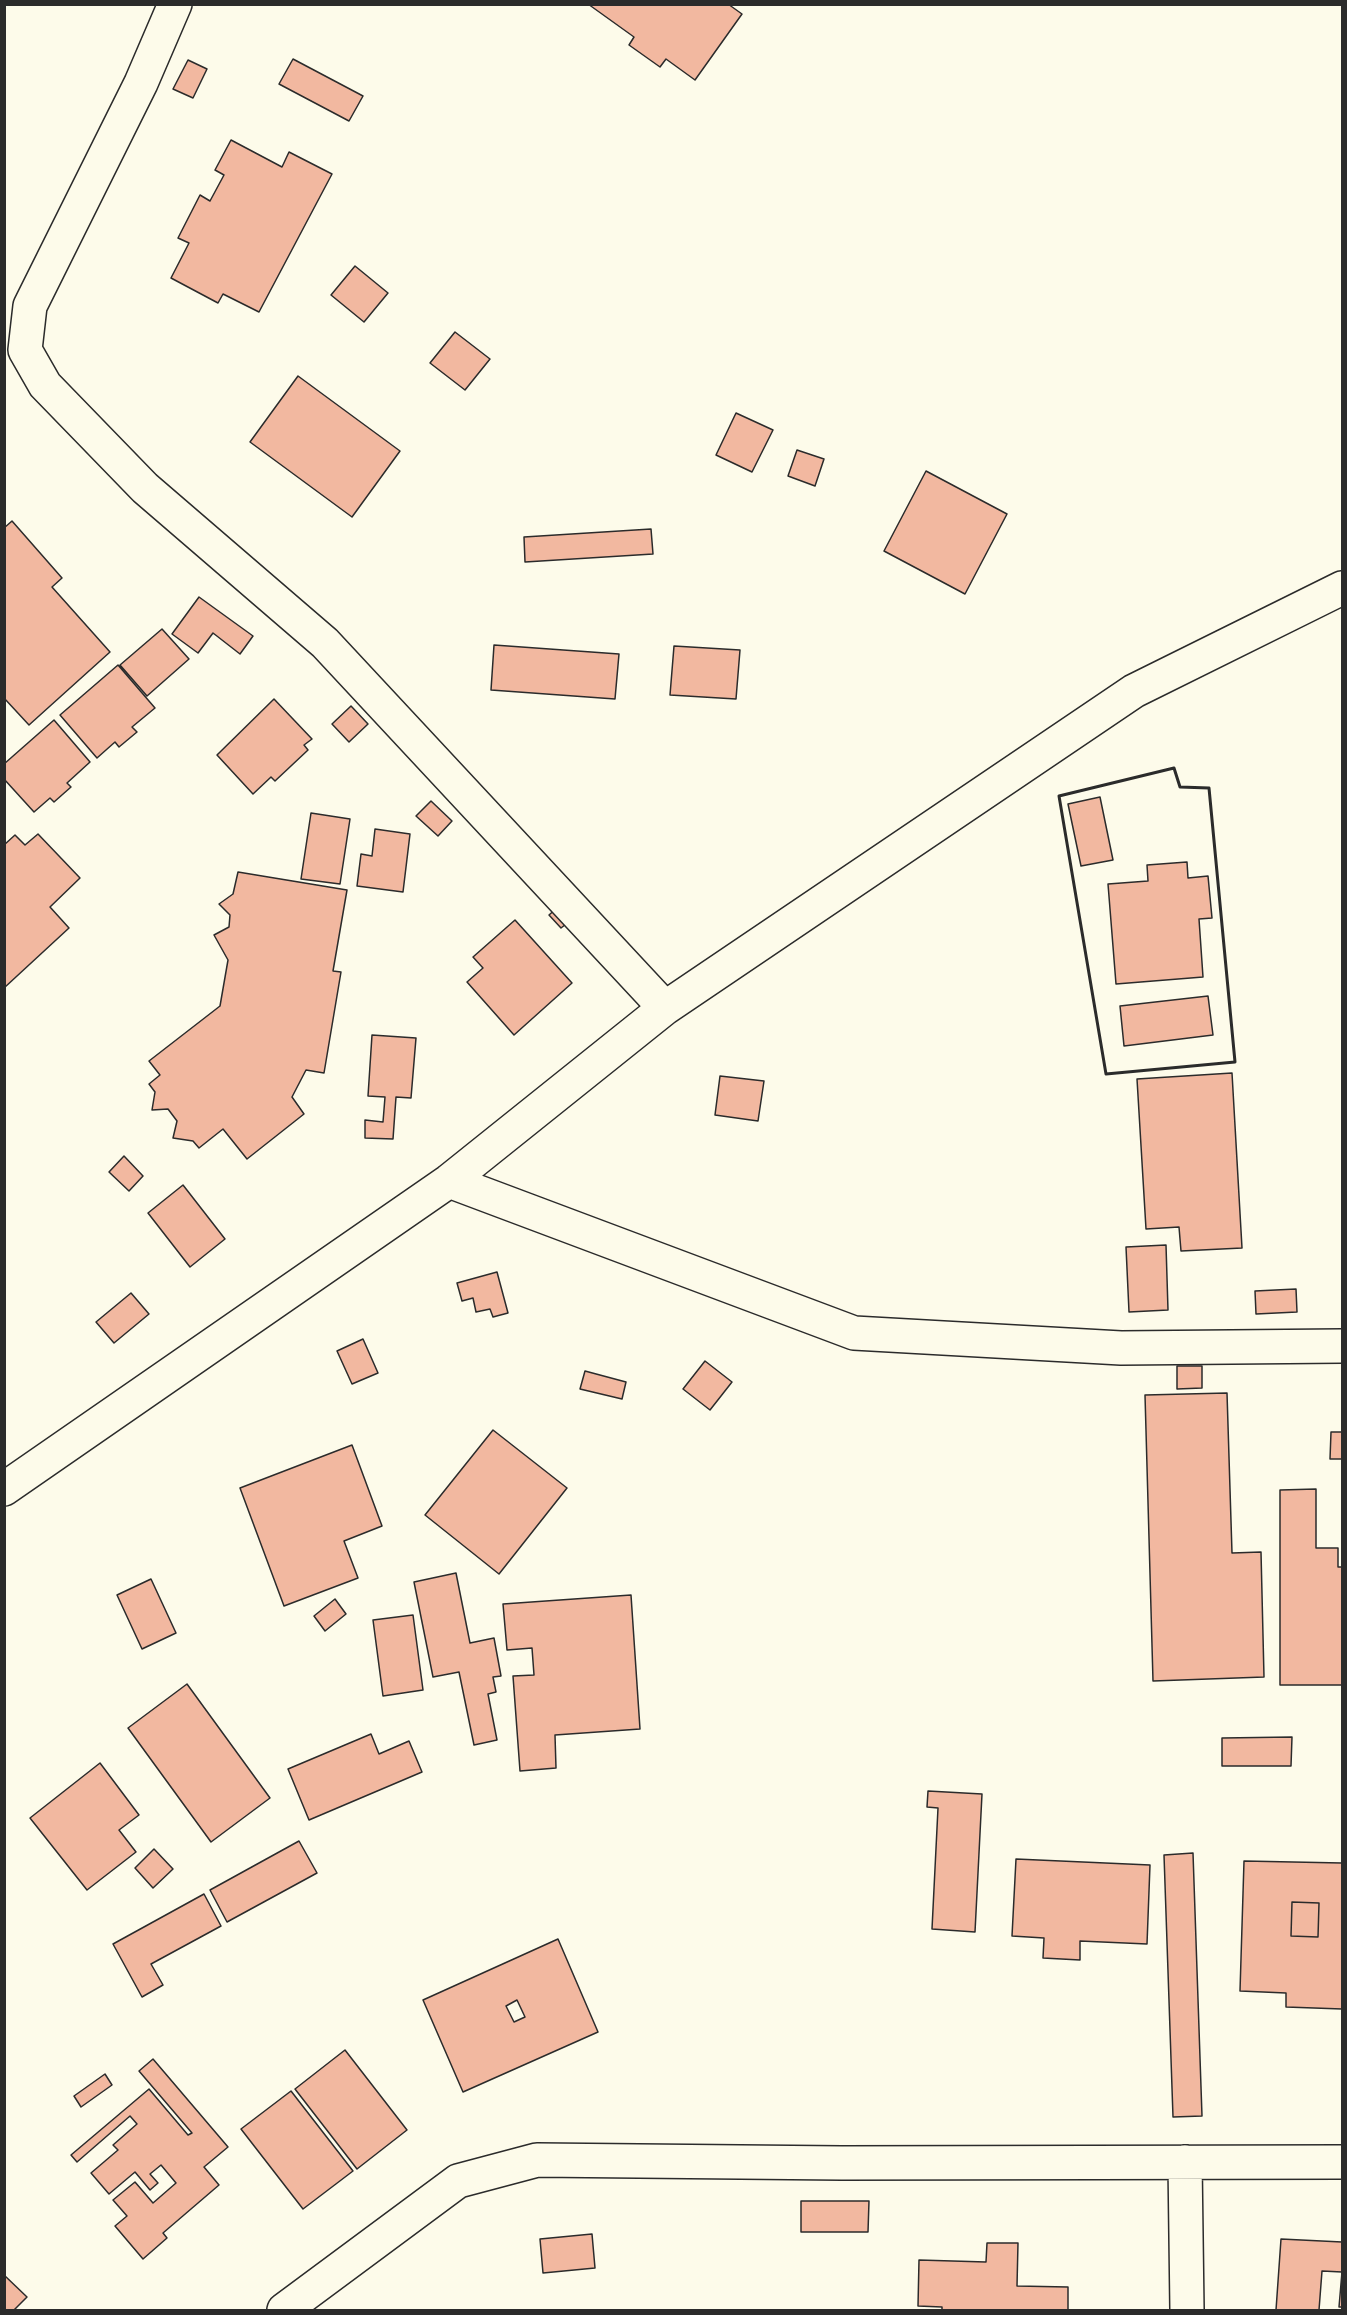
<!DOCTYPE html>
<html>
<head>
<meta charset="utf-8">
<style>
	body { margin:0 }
	#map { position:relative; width:1347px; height:2315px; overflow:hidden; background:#fdfbea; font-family:Literata,serif }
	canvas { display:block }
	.frame { position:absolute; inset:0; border:6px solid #2b2b2b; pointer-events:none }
</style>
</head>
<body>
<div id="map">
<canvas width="1347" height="2315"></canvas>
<div class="frame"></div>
</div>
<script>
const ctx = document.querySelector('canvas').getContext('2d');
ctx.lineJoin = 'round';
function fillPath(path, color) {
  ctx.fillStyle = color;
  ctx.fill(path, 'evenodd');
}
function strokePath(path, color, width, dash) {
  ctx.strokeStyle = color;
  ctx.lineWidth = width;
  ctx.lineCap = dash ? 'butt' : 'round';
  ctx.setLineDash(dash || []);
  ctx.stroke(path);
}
const building = new Path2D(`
	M 588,4 L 728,4 L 742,14 L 695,80 L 666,59 L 660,67 L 629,45 L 634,37 Z
	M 293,59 L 363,96 L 349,121 L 279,84 Z
	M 188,60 L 207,69 L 193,98 L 173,89 Z
	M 231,140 L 282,167 L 289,152 L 332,174 L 259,312 L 223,294 L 218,303 L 171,278 L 189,243 L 178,238 L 200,195 L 210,201 L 224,175 L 215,170 Z
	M 355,266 L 388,293 L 364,322 L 331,295 Z
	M 455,332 L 490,359 L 465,390 L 430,363 Z
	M 298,376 L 400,451 L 352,517 L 250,442 Z
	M 736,413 L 773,430 L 752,472 L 716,455 Z
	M 797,450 L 824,459 L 815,486 L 788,476 Z
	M 926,471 L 1007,514 L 965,594 L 884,551 Z
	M 12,521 L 62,578 L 52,587 L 110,652 L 29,725 L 4,698 L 4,528 Z
	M 651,529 L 653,554 L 525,562 L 524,537 Z
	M 199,597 L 253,636 L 240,654 L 213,633 L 198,653 L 172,634 Z
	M 162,629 L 189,659 L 147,696 L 120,665 Z
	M 494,645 L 619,654 L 615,699 L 491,690 Z
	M 674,646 L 740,650 L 736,699 L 670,695 Z
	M 118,665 L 155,708 L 132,727 L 137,732 L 119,747 L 115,742 L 97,758 L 60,715 Z
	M 274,699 L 312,739 L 304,745 L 308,750 L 275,781 L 271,777 L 253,794 L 217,755 Z
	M 351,706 L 368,724 L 349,742 L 332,724 Z
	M 54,720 L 90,762 L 67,783 L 71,787 L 54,802 L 50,798 L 34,812 L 4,779 L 4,764 Z
	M 1100,797 L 1113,860 L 1081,866 L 1068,804 Z
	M 431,801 L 452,821 L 438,836 L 416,816 Z
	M 311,813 L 350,819 L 340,884 L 301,879 Z
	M 375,829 L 410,834 L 403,892 L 357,886 L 361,854 L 372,856 Z
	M 38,834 L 80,878 L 50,907 L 69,928 L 4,988 L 4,845 L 15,835 L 25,845 Z
	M 1187,862 L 1188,878 L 1208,876 L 1212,918 L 1199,919 L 1203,977 L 1116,984 L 1108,884 L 1148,881 L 1147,865 Z
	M 238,872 L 347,890 L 333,971 L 341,972 L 324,1073 L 306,1070 L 292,1097 L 304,1114 L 247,1159 L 223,1129 L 199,1148 L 193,1141 L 173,1138 L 177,1121 L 168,1109 L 152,1110 L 155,1092 L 149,1084 L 160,1075 L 149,1061 L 220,1006 L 228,960 L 214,935 L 229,927 L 230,915 L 219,904 L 233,894 Z
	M 558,907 L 570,921 L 561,928 L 549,915 Z
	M 515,920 L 572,983 L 514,1035 L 467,982 L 483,968 L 473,957 Z
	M 1208,996 L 1213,1035 L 1124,1046 L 1120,1006 Z
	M 372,1035 L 416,1038 L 411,1098 L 396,1097 L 393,1139 L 365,1138 L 365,1120 L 383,1122 L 385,1097 L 368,1096 Z
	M 1232,1073 L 1242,1248 L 1181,1251 L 1179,1227 L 1146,1229 L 1137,1079 Z
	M 720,1076 L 764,1081 L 758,1121 L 715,1115 Z
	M 124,1156 L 143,1176 L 129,1191 L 109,1172 Z
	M 183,1185 L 225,1239 L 190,1267 L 148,1213 Z
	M 1166,1245 L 1168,1310 L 1129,1312 L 1126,1247 Z
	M 497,1272 L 508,1313 L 493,1317 L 490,1309 L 476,1312 L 473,1298 L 462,1301 L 457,1283 Z
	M 1296,1289 L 1297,1312 L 1256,1314 L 1255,1291 Z
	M 131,1293 L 149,1314 L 114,1343 L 96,1322 Z
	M 363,1339 L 378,1373 L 352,1384 L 337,1351 Z
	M 705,1361 L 732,1382 L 710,1410 L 683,1389 Z
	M 1177,1366 L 1202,1366 L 1202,1388 L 1177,1389 Z
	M 585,1371 L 626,1382 L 622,1399 L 580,1389 Z
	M 1227,1393 L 1232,1553 L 1261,1552 L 1264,1677 L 1153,1681 L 1145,1395 Z
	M 493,1430 L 567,1488 L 499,1574 L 425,1515 Z
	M 1331,1432 L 1342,1432 L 1342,1459 L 1330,1459 Z
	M 352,1445 L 382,1526 L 344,1541 L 358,1578 L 284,1606 L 240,1488 Z
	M 1316,1489 L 1316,1548 L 1338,1548 L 1338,1567 L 1342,1567 L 1342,1685 L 1280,1685 L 1280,1490 Z
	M 456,1573 L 470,1643 L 494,1638 L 501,1676 L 493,1677 L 496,1692 L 488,1694 L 497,1740 L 474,1745 L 459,1672 L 433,1677 L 414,1582 Z
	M 151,1579 L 176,1633 L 142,1649 L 117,1595 Z
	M 631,1595 L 640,1729 L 555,1735 L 556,1768 L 520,1771 L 513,1676 L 534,1675 L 532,1648 L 507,1650 L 503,1604 Z
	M 335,1599 L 346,1614 L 325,1631 L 314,1616 Z
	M 413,1615 L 423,1690 L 383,1696 L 373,1620 Z
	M 187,1684 L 270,1798 L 211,1842 L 128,1728 Z
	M 371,1734 L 379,1754 L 409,1741 L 422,1772 L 309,1820 L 288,1769 Z
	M 1292,1737 L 1291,1766 L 1222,1766 L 1222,1738 Z
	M 100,1763 L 139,1815 L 119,1830 L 136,1852 L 87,1890 L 30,1818 Z
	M 928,1791 L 982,1794 L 975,1932 L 932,1929 L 938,1808 L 927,1807 Z
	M 299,1841 L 317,1873 L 227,1922 L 210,1890 Z
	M 154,1849 L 173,1869 L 153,1888 L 135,1868 Z
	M 1193,1853 L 1202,2116 L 1173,2117 L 1164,1855 Z
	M 1016,1859 L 1150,1865 L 1147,1944 L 1080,1941 L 1080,1960 L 1043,1958 L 1044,1938 L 1012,1936 Z
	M 1244,1861 L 1342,1863 L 1342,2009 L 1286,2007 L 1286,1993 L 1240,1991 ZM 1292,1902 L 1319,1903 L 1318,1937 L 1291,1936 Z
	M 204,1894 L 221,1926 L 151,1964 L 163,1985 L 142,1997 L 113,1944 Z
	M 1292,1902 L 1319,1903 L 1318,1937 L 1291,1936 Z
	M 558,1939 L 598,2032 L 463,2092 L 423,2000 Z
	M 517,2000 L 525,2017 L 514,2022 L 506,2006 Z
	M 345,2050 L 407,2130 L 357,2169 L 295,2089 Z
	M 153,2059 L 228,2147 L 204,2167 L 219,2185 L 163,2233 L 167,2238 L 143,2259 L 115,2226 L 127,2216 L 113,2200 L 135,2182 L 153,2203 L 176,2183 L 161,2165 L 150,2174 L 158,2183 L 150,2190 L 135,2172 L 109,2194 L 91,2173 L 118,2150 L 113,2145 L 137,2124 L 130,2116 L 77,2162 L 71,2155 L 149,2089 L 188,2135 L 192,2133 L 139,2071 Z
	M 105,2074 L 112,2085 L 81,2107 L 74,2096 Z
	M 291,2091 L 353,2171 L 303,2209 L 241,2129 Z
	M 801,2201 L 869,2201 L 868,2232 L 801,2232 Z
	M 592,2234 L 595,2268 L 543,2273 L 540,2239 Z
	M 1281,2239 L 1342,2242 L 1342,2307 L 1339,2307 L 1342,2272 L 1322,2271 L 1319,2310 L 1276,2310 Z
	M 987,2243 L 1018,2243 L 1017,2286 L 1068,2287 L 1068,2310 L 942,2310 L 942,2307 L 918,2306 L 919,2260 L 986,2262 Z
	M 4,2275 L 27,2297 L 14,2310 L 4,2310 Z`);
const minor = new Path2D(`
	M 175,4 L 141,83 L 30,306 L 25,350 L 45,385 L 145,488 L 325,643 L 665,1008
	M 449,1181 L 854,1333 L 1121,1348 L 1342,1346
	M 4,1489 L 449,1181 L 665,1008 L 1134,691 L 1342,588
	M 1185,2162 L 1187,2310
	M 284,2310 L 458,2181 L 537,2160 L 842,2163 L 1342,2162`);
const wall = new Path2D(`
	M 1174,768 L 1180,787 L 1209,788 L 1235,1062 L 1106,1074 L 1059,796 Z`);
fillPath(building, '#f2b8a0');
strokePath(building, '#2b2b2b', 1.5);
strokePath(minor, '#2b2b2b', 36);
strokePath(minor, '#fdfbea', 33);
strokePath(wall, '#2b2b2b', 3);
</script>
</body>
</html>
